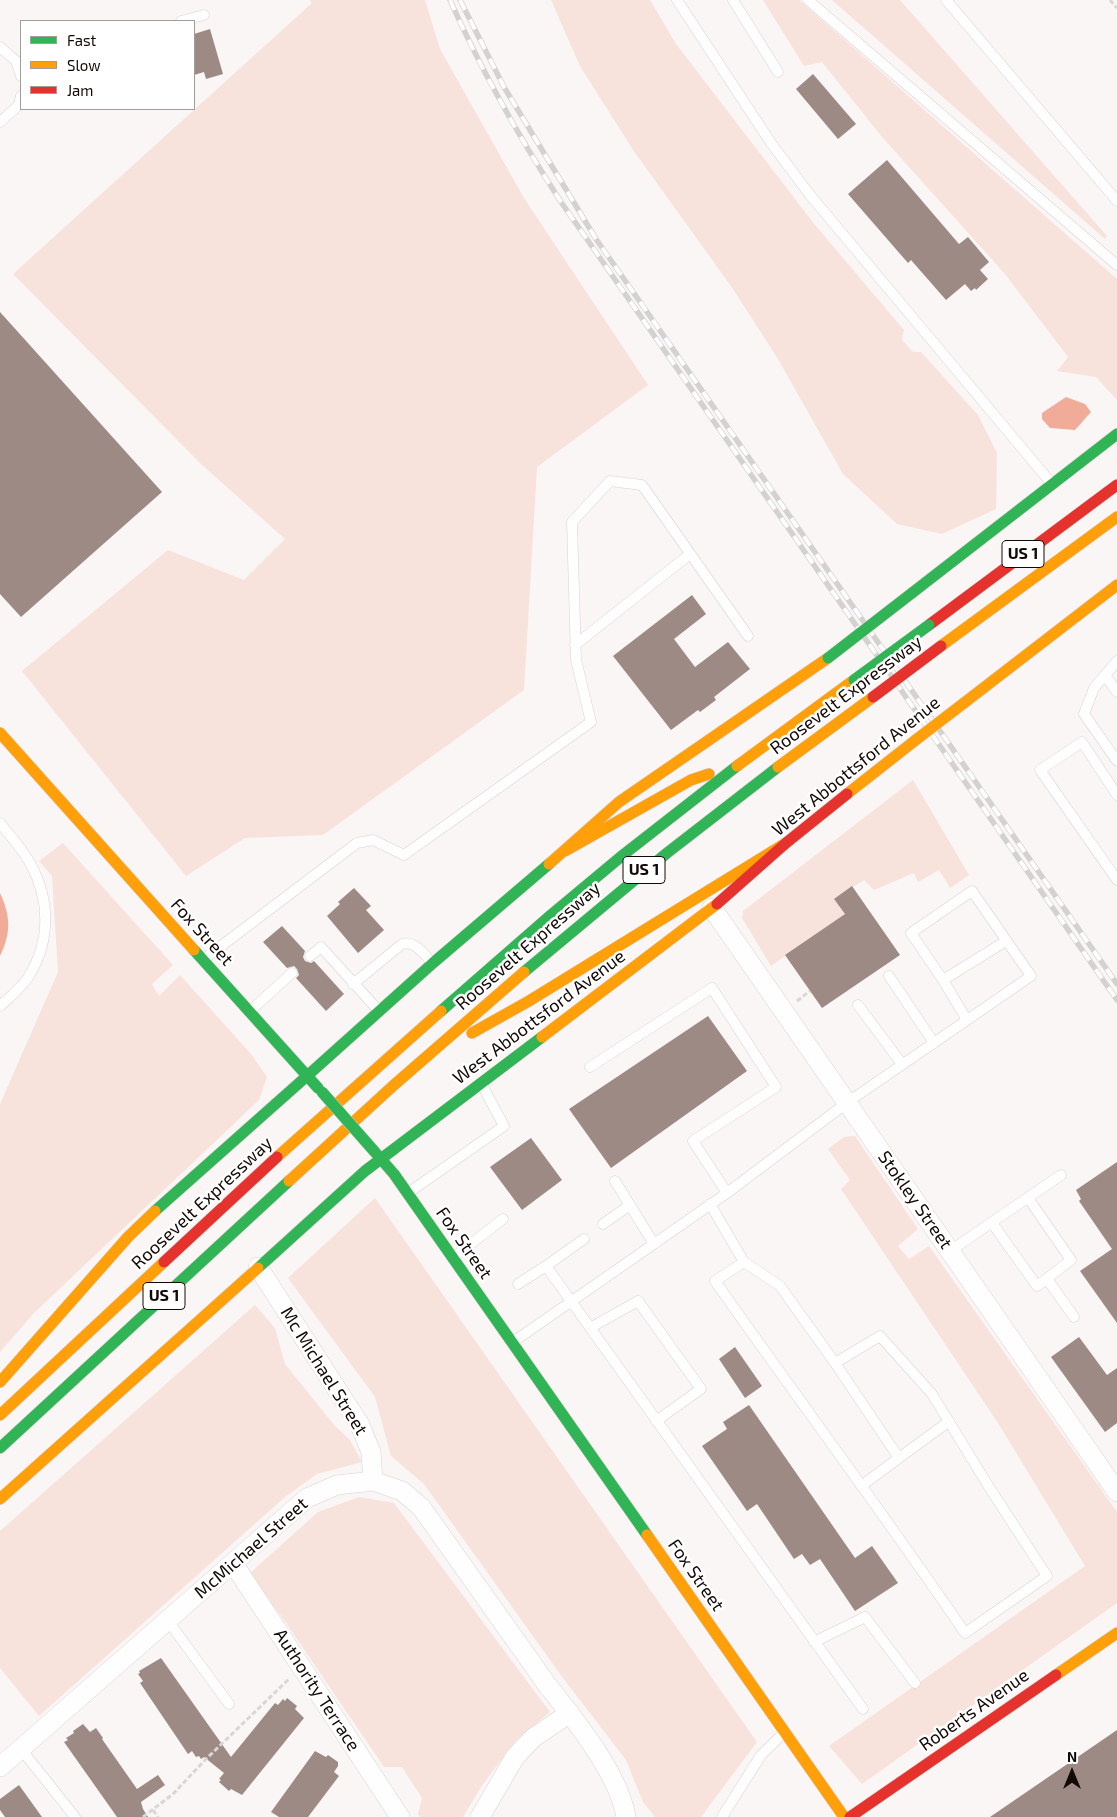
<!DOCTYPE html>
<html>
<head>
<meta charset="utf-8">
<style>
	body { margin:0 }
	#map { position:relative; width:1117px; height:1817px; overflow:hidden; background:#f9f6f5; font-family:"Exo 2",sans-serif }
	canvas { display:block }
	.legend { position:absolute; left:20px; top:20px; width:175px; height:90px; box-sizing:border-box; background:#fff; border:1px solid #a19d9b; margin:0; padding:6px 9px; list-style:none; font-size:15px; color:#130906 }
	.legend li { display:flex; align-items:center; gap:10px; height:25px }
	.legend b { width:25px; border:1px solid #a19d9b }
	.north { position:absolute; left:1047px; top:1747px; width:50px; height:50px; -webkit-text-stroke:4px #fff; paint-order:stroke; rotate:0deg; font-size:14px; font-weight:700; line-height:20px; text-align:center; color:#130906 }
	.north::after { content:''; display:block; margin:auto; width:18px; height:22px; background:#130906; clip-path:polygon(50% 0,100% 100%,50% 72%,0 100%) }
</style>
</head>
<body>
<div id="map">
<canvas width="1117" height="1817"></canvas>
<ul class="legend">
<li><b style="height:6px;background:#30b455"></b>Fast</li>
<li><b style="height:6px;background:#ff9f0a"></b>Slow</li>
<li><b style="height:6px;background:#e5322d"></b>Jam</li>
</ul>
<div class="north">N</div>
</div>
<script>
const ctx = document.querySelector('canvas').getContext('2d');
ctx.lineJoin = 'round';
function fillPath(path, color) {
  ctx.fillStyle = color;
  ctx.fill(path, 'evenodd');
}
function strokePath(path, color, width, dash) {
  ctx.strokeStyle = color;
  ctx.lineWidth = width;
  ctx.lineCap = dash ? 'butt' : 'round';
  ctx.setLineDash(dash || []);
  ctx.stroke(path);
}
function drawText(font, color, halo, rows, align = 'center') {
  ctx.font = font + ' "Exo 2",sans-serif';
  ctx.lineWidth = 5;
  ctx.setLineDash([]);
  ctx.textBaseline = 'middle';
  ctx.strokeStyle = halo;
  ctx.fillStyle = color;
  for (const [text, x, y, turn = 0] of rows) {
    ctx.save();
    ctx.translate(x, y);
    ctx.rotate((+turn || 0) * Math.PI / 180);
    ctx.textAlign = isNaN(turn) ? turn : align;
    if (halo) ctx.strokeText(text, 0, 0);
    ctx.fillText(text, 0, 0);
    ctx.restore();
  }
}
const green = new Path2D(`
	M 310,0 L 425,0 L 440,49 L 524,198 L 648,385 L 537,467 L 524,690 L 323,835 L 245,838 L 186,876 L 22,671 L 168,550 L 244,580 L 285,539 L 201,464 L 13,274 L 312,3 Z
	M 551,0 L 650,0 L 676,44 L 815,225 L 904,330 L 902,340 L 913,352 L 921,352 L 978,415 L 997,453 L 996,509 L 942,534 L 897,524 L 843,474 L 778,359 L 731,286 L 633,150 L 580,66 Z
	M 763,0 L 799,0 L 1117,279 L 1117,400 L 1096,377 L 1057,371 L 1068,357 L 1005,274 L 883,138 L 822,62 L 804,66 Z
	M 832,0 L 900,0 L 1107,236 L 1105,239 Z
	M 913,780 L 969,875 L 950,888 L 939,870 L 918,882 L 914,873 L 874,890 L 864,880 L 834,899 L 845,914 L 771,966 L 742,918 L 743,911 Z
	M 63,843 L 173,965 L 152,984 L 159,996 L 180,975 L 251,1054 L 267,1077 L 259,1100 L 34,1313 L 0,1352 L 0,1104 L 58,972 L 52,876 L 39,861 Z
	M 855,1136 L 918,1229 L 898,1246 L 909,1259 L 929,1246 L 1117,1512 L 1117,1603 L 862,1784 L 829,1746 L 1085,1566 L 998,1423 L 841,1189 L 850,1180 L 828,1149 L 844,1137 Z
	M 375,1198 L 757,1742 L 701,1817 L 655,1817 L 643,1802 L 626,1760 L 563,1678 L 424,1484 L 391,1456 L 375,1397 L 288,1278 Z
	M 255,1305 L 275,1328 L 285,1364 L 335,1426 L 350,1440 L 362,1462 L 317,1474 L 285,1497 L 39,1716 L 0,1668 L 0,1531 Z
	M 359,1497 L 394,1503 L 550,1712 L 515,1741 L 481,1787 L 463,1817 L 420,1817 L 418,1814 L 422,1798 L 402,1767 L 384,1767 L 284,1620 L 249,1574 L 318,1512 Z`);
const water = new Path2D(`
	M 1066,397 L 1085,404 L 1091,412 L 1075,430 L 1050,428 L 1042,419 L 1042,413 Z
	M 0,893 C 11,916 11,934 0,956 Z`);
const building = new Path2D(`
	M 210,29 L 223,74 L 206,79 L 204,72 L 194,75 L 194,34 Z
	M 813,74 L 856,124 L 838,139 L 796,89 Z
	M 887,160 L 959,244 L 968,237 L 989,262 L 980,270 L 988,279 L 976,290 L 975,288 L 971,291 L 965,284 L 946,300 L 911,260 L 908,263 L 848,194 Z
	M 0,312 L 162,492 L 21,617 L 0,594 Z
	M 692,595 L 706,614 L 674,639 L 695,667 L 728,642 L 750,669 L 714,697 L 716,700 L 700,712 L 698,710 L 671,730 L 613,656 Z
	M 852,886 L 900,955 L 822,1008 L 785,955 L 845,914 L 834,899 Z
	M 354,888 L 371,906 L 366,910 L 384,930 L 358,953 L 327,916 L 340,904 L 338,902 Z
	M 282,926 L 305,951 L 303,957 L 305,961 L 311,963 L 314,961 L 344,994 L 326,1011 L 296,978 L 299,975 L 297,969 L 294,966 L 287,968 L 263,942 Z
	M 708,1016 L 747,1071 L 611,1168 L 569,1109 Z
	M 531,1138 L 562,1180 L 522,1210 L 490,1167 Z
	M 1117,1162 L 1117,1323 L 1080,1271 L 1112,1249 L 1079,1201 L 1081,1199 L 1076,1190 Z
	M 1079,1337 L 1107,1375 L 1117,1368 L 1117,1423 L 1105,1432 L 1051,1357 Z
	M 735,1347 L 762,1386 L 745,1398 L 719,1359 Z
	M 749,1405 L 855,1558 L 872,1546 L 898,1583 L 855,1611 L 820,1559 L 810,1565 L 802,1554 L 794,1559 L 757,1504 L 747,1511 L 702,1446 L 727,1429 L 723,1422 Z
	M 161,1658 L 231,1757 L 275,1703 L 278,1705 L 283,1699 L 285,1701 L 287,1698 L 297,1706 L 295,1709 L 304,1718 L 242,1795 L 231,1789 L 229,1791 L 219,1782 L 221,1780 L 219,1779 L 224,1773 L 204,1757 L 201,1759 L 199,1756 L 196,1757 L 192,1751 L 188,1754 L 140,1683 L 143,1681 L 138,1674 L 140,1673 L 139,1671 Z
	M 83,1724 L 90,1732 L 96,1728 L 103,1738 L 102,1739 L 137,1789 L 158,1775 L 165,1785 L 141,1802 L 143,1809 L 148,1817 L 117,1817 L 69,1749 L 64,1742 L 68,1740 L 66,1738 L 74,1733 L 73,1731 Z
	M 1117,1730 L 1117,1817 L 990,1817 Z
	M 315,1751 L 326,1757 L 328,1755 L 338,1762 L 338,1766 L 334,1772 L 339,1776 L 308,1817 L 279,1817 L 271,1812 Z
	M 19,1785 L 42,1817 L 5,1817 L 0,1810 L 0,1799 Z`);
const path = new Path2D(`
	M 1110,0 L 1117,8
	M 797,1001 L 810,991
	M 153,1810 L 158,1817
	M 143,1817 L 173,1794 L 205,1760 L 290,1678`);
const lane = new Path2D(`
	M 677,0 L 771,143 L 810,195 L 1052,484
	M 733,0 L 778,72
	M 808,0 L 1117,265
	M 946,0 L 1117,201
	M 181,21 L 204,15
	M 0,47 L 16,61 L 21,76
	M 0,122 L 19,105 L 21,96
	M 575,645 L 690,554
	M 1117,661 L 1094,688 L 1084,714 L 1117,761
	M 1105,675 L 1117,692
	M 1117,795 L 1082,742 L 1040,770 L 1117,880
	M 0,823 C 10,836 22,848 30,863 C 50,899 51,940 29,976 C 22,987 10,997 0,1006
	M 310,956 L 321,947 L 379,1011
	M 204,959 L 357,843 L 373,840 L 404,855 L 591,722 L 576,660 L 572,522 L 610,481 L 642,485 L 748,636
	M 889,976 L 934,1043
	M 353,984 L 402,944 C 415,940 423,954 432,962
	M 858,1005 L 902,1064
	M 250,1011 L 292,973
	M 967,1020 L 943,980 L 1006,941
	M 590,1067 L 712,988 L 776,1087 L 693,1141 L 727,1193
	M 615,1181 L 654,1244
	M 408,1193 L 504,1126 L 481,1083
	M 710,1204 L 744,1262 L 715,1281 C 798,1399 884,1514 965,1633 L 1047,1576 L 989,1487 L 932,1394 L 880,1336 L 835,1363 L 780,1286 L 744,1262
	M 992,1223 L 1037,1286 L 1071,1260 L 1028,1198
	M 603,1224 L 630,1205
	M 584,1239 L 546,1266 L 863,1709
	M 950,1251 L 1061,1175
	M 454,1257 L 503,1219
	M 1047,1279 L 1074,1317
	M 518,1284 L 546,1266
	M 590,1328 L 638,1301 L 701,1389 L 656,1421
	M 513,1342 L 727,1193 L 848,1102 L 1031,976 L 972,891 L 911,933 L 943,980
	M 835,1363 L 899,1458 L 861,1486
	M 899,1458 L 948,1422
	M 168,1621 L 229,1704
	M 814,1642 L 865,1617 L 915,1683
	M 21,1749 L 75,1817
	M 722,1817 L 761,1755 L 784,1733`);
const street = new Path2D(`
	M 712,908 L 1117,1492
	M 258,1267 L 360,1425 L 371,1452 L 373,1481
	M 233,1563 L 400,1817
	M 0,1767 L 307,1498 L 337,1485 L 373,1481 L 402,1491 L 421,1507 L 548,1686 C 575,1720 619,1774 626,1817
	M 480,1817 L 515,1757 L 533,1738 L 570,1713`);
const fast = new Path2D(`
	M 912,593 L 1117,434
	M 194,950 L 318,1088
	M 524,972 L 667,853 L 778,767
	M 441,1011 L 551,915 L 623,855 L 737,766
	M 307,1076 L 433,963 L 549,864
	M 374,1151 L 394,1174 L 647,1535
	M 155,1211 L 307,1076
	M 258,1268 L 365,1171 L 542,1037
	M 0,1448 L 289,1181`);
const slow = new Path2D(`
	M 941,646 L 1117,517
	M 964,703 L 1117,585
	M 0,733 L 194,950
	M 737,766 L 854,680
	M 778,767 L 873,697
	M 847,794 L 917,739
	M 565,851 L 691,780 L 709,774
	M 549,864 L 619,802 L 828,658
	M 472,1033 L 529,1001 L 786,843
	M 542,1037 L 717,904
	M 277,1157 L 441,1011
	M 289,1181 L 394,1085 L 524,972
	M 0,1382 L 128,1237 L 155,1211
	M 0,1415 L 164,1262
	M 0,1499 L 258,1268
	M 647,1535 L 844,1817
	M 1056,1675 L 1117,1633`);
const jam = new Path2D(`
	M 929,625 L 1117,485
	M 717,904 L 786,843 L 847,794
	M 164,1262 L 277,1157
	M 850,1817 L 1056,1675`);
const rail = new Path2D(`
	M 450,0 C 481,70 519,137 561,202 L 1117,1000
	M 460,0 L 504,87 L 596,239 L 1117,984`);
const fastBridge = new Path2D(`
	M 828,658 L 912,593
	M 854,680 L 929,625
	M 322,1092 L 374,1151`);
const slowBridge = new Path2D(`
	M 917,739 L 964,703`);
const jamBridge = new Path2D(`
	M 873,697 L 941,646`);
const shields = [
	[1023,554,42],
	[644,870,42],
	[164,1296,42]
];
const shieldNames = [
	["US 1",1023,554],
	["US 1",644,870],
	["US 1",164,1296]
];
const streetNames = [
	["Roosevelt Expressway",846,695,-37],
	["West Abbottsford Avenue",856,766,-39],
	["Fox Street",202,932,48],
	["Roosevelt Expressway",528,946,-41],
	["West Abbottsford Avenue",539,1017,-37],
	["Stokley Street",915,1200,55],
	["Roosevelt Expressway",202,1203,-43],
	["Fox Street",464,1243,55],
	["Mc Michael Street",324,1371,58],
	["McMichael Street",251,1548,-41],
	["Fox Street",696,1575,55],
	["Authority Terrace",317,1690,57],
	["Roberts Avenue",974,1710,-35]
];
fillPath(green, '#f8e2dc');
fillPath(water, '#f1ac99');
fillPath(building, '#9d8a84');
strokePath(lane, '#d9d2d0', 11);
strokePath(street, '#d9d2d0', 20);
strokePath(fast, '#d9d2d0', 12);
strokePath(slow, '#d9d2d0', 12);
strokePath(jam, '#d9d2d0', 12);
strokePath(path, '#d8d7d6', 3, [5, 2.5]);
strokePath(lane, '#fefefe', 10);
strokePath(street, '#fefefe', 19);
strokePath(fast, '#30b455', 11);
strokePath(slow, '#ff9f0a', 11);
strokePath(jam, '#e5322d', 11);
strokePath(rail, '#d4d2d1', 5.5);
strokePath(rail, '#fff', 4, [11]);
strokePath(fastBridge, '#d9d2d0', 12, []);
strokePath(slowBridge, '#d9d2d0', 12, []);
strokePath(jamBridge, '#d9d2d0', 12, []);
strokePath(fastBridge, '#30b455', 11);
strokePath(slowBridge, '#ff9f0a', 11);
strokePath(jamBridge, '#e5322d', 11);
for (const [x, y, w] of shields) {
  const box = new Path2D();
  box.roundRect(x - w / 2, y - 13.5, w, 27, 4);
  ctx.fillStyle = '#fff';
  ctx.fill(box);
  strokePath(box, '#130906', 1);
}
drawText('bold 16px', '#130906', null, shieldNames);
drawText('18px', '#130906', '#fff', streetNames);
</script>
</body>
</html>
